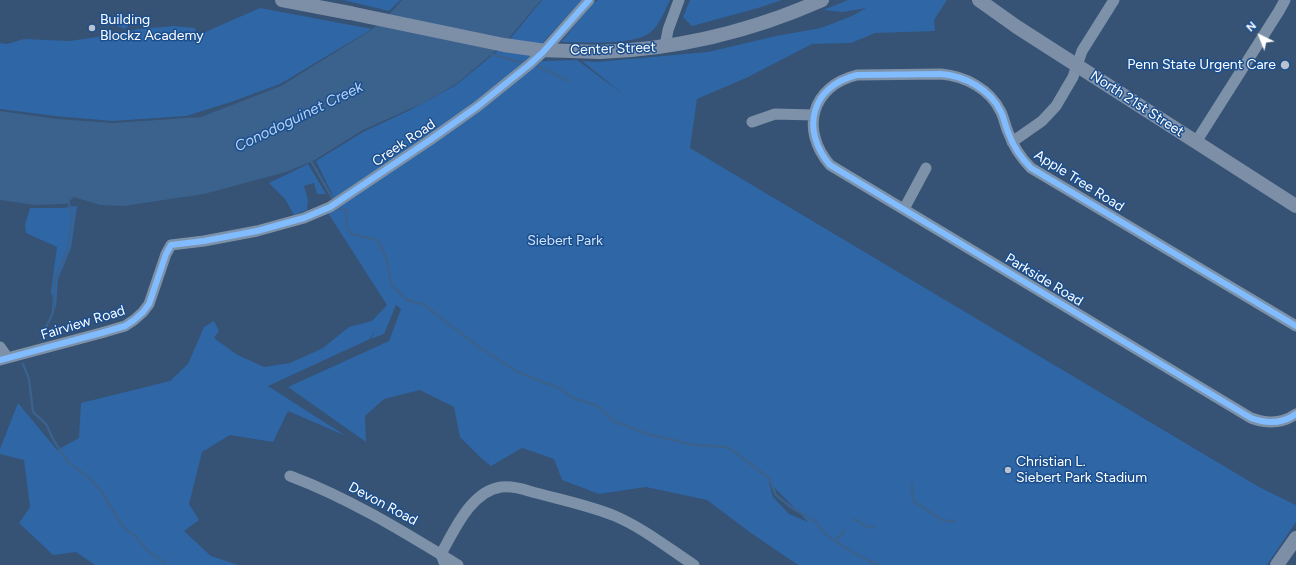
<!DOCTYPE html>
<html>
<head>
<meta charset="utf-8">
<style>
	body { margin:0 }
	#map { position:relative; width:1296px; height:565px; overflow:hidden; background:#365274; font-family:Figtree,sans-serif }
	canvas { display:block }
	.north { position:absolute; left:1240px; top:16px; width:40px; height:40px; -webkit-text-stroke:3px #1b4f8f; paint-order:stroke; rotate:317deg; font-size:11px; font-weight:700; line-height:16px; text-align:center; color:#fff }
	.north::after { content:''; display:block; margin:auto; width:14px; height:18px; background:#fff; clip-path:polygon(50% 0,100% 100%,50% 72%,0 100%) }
</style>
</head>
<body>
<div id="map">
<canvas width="1296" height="565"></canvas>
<div class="north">N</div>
</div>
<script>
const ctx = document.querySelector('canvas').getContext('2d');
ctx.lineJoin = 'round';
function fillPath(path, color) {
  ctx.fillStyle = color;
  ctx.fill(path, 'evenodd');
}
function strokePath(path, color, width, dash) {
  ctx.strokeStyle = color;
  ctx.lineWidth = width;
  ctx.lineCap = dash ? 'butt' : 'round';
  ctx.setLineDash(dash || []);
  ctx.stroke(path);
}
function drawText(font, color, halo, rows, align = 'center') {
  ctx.font = font + ' Figtree,sans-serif';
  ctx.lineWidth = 3;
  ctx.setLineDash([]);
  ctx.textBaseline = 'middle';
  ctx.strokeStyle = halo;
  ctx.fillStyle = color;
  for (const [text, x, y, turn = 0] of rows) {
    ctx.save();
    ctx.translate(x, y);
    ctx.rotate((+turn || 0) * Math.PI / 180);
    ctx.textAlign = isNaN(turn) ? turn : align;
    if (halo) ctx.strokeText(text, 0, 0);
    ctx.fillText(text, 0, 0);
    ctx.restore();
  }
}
const green = new Path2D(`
	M 343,0 L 400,0 L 389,11 Z
	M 542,0 L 582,0 L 524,63 L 478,100 L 335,200 L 316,161 L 363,132 L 408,111 L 456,85 L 505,45 Z
	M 598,0 L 670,0 C 665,10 660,24 651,32 C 634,46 583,42 561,42 L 592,4 Z
	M 690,0 L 782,0 L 758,8 L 692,26 L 683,17 Z
	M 848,0 L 947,0 L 934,20 L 935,31 L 875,33 L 851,43 L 812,44 L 748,77 L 697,99 L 690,148 L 1259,487 L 1296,505 L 1296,522 L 1267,565 L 798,565 L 751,533 L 707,500 L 646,487 L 599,494 L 562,480 L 554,459 L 522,448 L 491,466 L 481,458 L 460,437 L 454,407 L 420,390 L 384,399 L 365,416 L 366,442 L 288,387 L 389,341 L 401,309 L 396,305 L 384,334 L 371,339 L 377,326 L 370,339 L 268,386 L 346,436 L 288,411 L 273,442 L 230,435 L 202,452 L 189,504 L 199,520 L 184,531 L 211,556 L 238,565 L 95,565 L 76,552 L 53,555 L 19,523 L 30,507 L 24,460 L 0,454 L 0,449 L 18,403 L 57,450 L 79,438 L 81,403 L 170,381 L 188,364 L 204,327 L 214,321 L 219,331 L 214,338 L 236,354 L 264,367 L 290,363 L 323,348 L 349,327 L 372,321 L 387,305 L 328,213 L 332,212 L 479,111 L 542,61 L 577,60 L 624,95 L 582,61 L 596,62 L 708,52 L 776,36 L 821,28 L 852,16 L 866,8 L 843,12 L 823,10 ZM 769,482 L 808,522 L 789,514 L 773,497 Z
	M 260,8 L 372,29 L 280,84 L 231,102 L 186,116 L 113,121 L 55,116 L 0,109 L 0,43 L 7,44 L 24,39 L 69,41 L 119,34 L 138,29 L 174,26 L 195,28 L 196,36 Z
	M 116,17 L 126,17 L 127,18 L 128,27 L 123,29 L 121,27 L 118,27 L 114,19 Z
	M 308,164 L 326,194 L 317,194 L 314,183 L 304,186 L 308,200 L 307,210 L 294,215 L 285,199 L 269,183 Z
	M 77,206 L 71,248 L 58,279 L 56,309 L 51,292 L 57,247 L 26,233 L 25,225 L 30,208 L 63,208 Z`);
const water = new Path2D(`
	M 402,0 L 541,0 L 504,44 L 383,21 Z
	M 380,23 L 503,45 L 456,84 L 425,102 L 363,130 L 313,161 L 286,172 L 204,194 L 124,206 L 100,205 L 74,197 L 66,204 L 35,205 L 0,200 L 0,111 L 57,119 L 113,123 L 201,117 L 281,86 L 371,30 Z`);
const stream = new Path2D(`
	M 490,54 L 524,63
	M 535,65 L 568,81
	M 310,159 L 334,201
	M 337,205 L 339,208 L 347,211 L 346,227 L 352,234 L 377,240 C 387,255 389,267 391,285 L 407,300 L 425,305 L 442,319 L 479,347 L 518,372 L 561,389 L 571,397 L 598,406 L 614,421 L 647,434 L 694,445 L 728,447 L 769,478 L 776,495 L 792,508 L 816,522 L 825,534 L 847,549 L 878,565
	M 44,331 L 53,313 L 55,279 L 68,249 L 72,215 L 68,200
	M 23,364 L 29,379 L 33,412 L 46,424 L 54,441 L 69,463 L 87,476 L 102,492 L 123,527 L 136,537 L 149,552 L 164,562 L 164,565
	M 912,485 L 913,501 L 944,521 L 955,521
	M 853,519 L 870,528 L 874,526
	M 836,541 L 845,530`);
const minor = new Path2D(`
	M 665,46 L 668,30 L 679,0
	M 752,122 L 775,114 L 814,115
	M 1012,142 L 1042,121 L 1056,106 L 1073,77 L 1082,51 L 1114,0
	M 1196,142 L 1279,11 L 1285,0
	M 904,209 L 926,168
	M 1296,326 L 1031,168 C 1021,158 1013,146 1008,132 C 1005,125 1004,118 1001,112 C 990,89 965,76 941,74 L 857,75 C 811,86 800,130 830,165 L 1251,418 C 1267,424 1282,424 1296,414
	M 0,347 L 7,357
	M 0,360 L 101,333 L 125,326 L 134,320 L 143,312 L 149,304 L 166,254 L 171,245 L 204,241 L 257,231 L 304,218 L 330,207 L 430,140 L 478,106 L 530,64 L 543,52 L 589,0
	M 290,476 C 349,498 404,532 458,565
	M 445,565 L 441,554 C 454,531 471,491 501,487 C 510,486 520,488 529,491 C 557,499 588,505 615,516 C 643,528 668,548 694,565`);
const major = new Path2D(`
	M 282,0 L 350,13
	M 979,0 L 1017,27 L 1296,206
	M 600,52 C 679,49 750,32 822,0
	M 1277,565 L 1296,538`);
const majorBridge = new Path2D(`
	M 350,13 L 504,45 L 539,50 L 600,52`);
const cycleway = new Path2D(`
	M 1296,326 L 1031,168 C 1021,158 1013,146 1008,132 C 1005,125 1004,118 1001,112 C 990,89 965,76 941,74 L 857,75 C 811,86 800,130 830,165 L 1251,418 C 1267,424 1282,424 1296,414
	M 0,360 L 101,333 L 125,326 L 134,320 L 143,312 L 149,304 L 166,254 L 171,245 L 204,241 L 257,231 L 304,218 L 330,207 L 430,140 L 478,106 L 530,64 L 543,52 L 589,0`);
const markers = [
	[92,28,4,"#b9c2ce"],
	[1285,65,5,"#b9c2ce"],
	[1008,470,4,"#b9c2ce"]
];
const poiNames = [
	["Building",100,20],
	["Blockz Academy",100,36],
	["Penn State Urgent Care",1276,65,"right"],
	["Christian L.",1016,462],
	["Siebert Park Stadium",1016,478]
];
const streetNames = [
	["Center Street",613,49,-2],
	["North 21st Street",1137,104,33],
	["Creek Road",404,143,-34],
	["Apple Tree Road",1079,181,32],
	["Parkside Road",1044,280,31],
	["Fairview Road",83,323,-17],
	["Devon Road",383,504,28]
];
const parkNames = [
	["Siebert Park",565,241]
];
const waterNames = [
	["Conodoguinet Creek",299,117,-26]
];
fillPath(green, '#2f66a5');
fillPath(water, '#3b618d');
strokePath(stream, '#3b618d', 2.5);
strokePath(minor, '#7d92a8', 11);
strokePath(major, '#7d8ea7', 14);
strokePath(majorBridge, '#7d8ea7', 14);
strokePath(cycleway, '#80bcff', 6);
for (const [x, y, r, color] of markers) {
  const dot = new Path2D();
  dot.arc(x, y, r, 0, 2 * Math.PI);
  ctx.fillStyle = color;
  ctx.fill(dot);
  strokePath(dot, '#1b4f8f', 1.5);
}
drawText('14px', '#fff', '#1b4f8f', poiNames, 'left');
drawText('14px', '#fff', '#1b4f8f', streetNames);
drawText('14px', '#cfe3fa', '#1b4f8f', parkNames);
drawText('italic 15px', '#b5d3f5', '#1b4f8f', waterNames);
</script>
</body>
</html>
